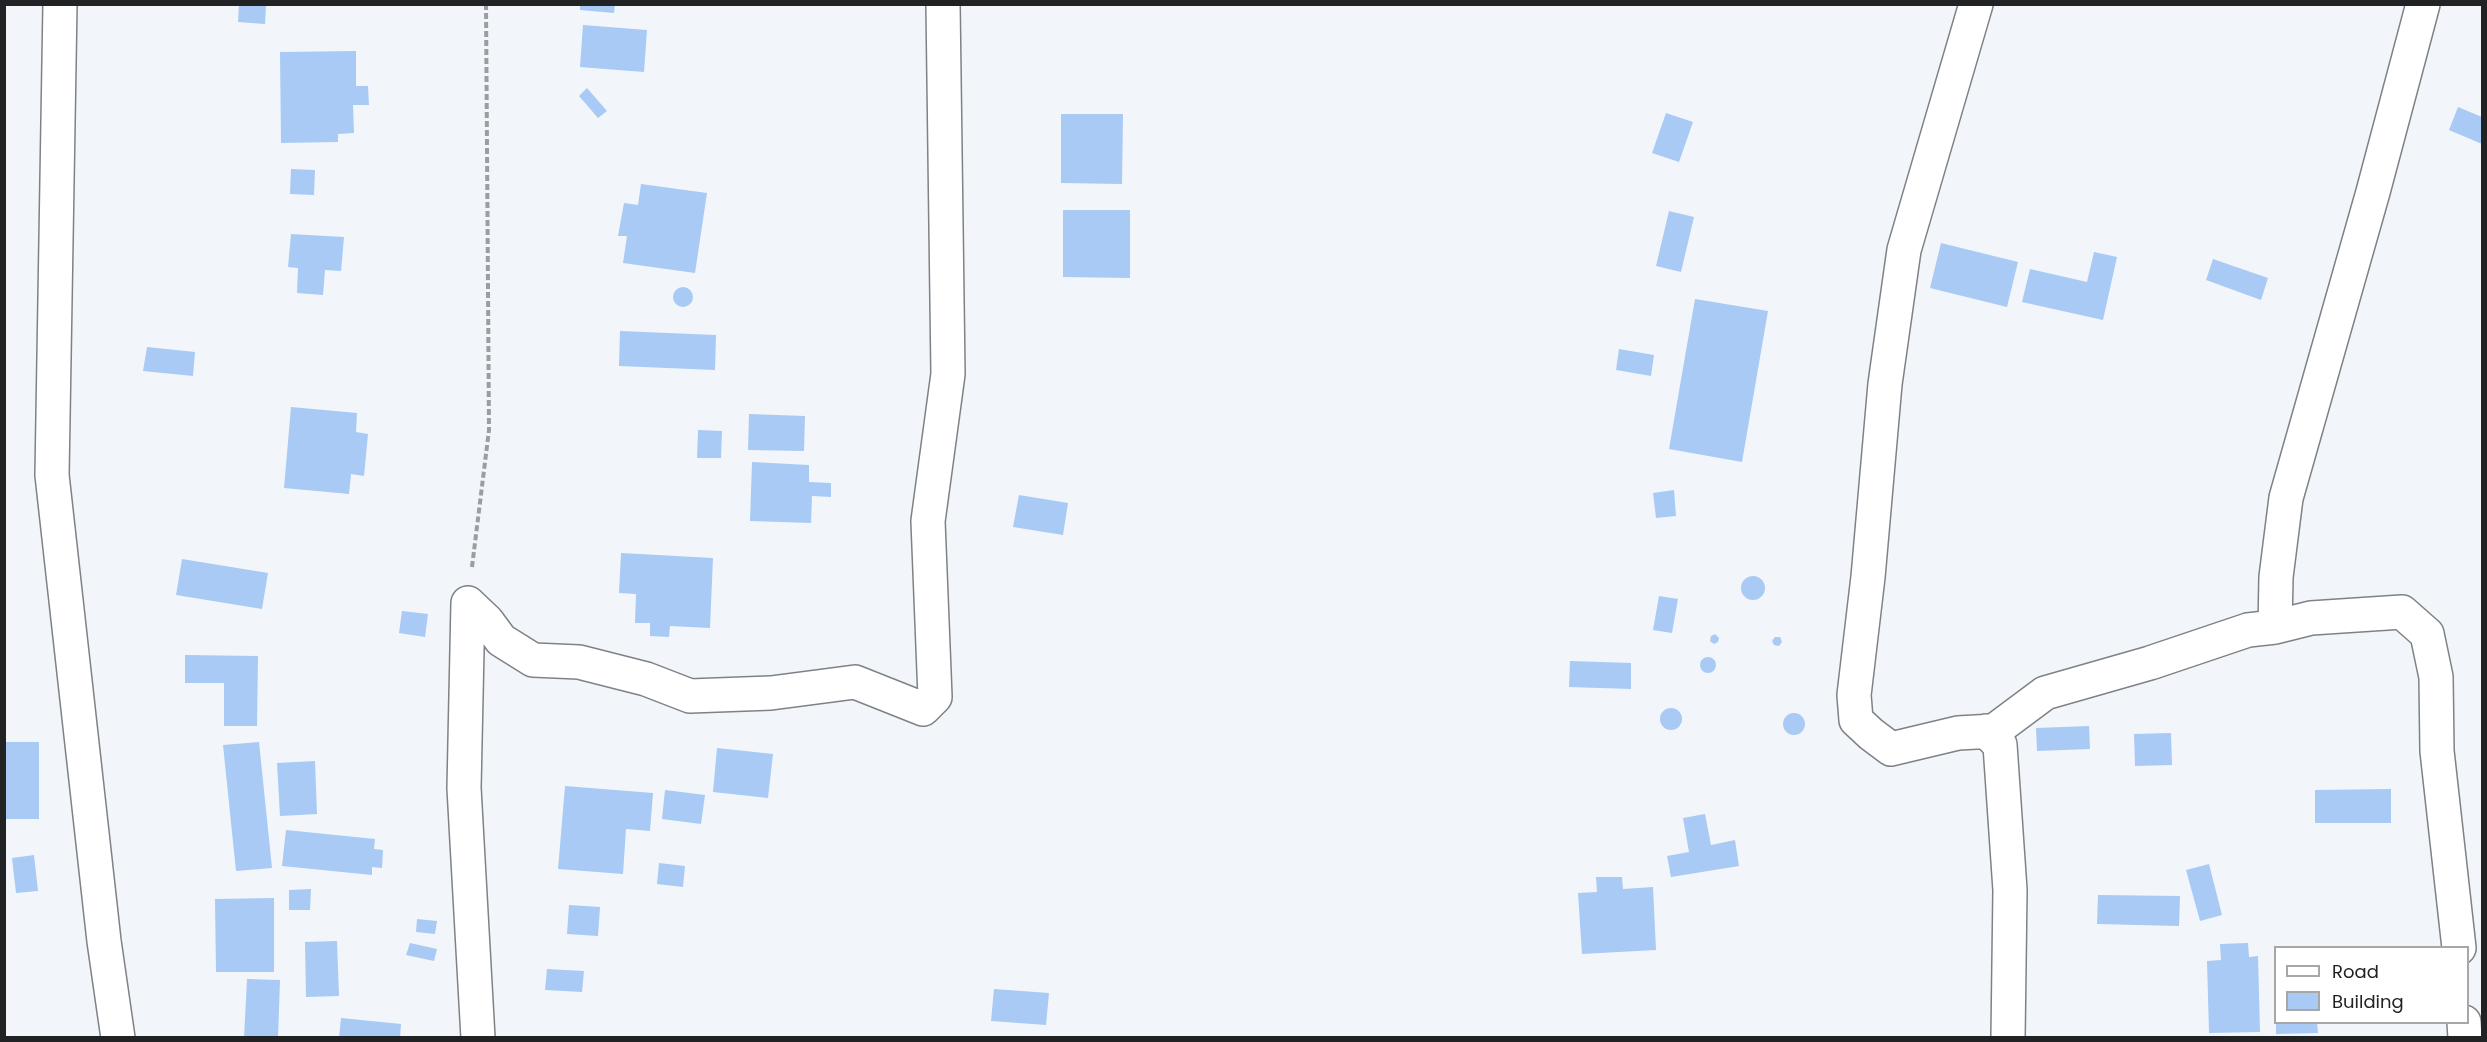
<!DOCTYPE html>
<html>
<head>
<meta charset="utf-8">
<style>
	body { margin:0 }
	#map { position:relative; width:2487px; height:1042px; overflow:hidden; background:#f2f6fa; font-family:Poppins,sans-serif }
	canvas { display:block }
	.frame { position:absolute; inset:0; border:6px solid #212224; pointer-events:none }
	.legend { position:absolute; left:2274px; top:946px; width:195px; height:78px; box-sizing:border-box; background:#fff; border:2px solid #a6a7a7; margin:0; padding:8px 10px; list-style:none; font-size:18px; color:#212224 }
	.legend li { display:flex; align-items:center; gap:12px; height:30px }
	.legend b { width:30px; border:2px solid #a6a7a7 }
</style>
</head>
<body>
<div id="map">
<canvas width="2487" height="1042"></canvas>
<div class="frame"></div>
<ul class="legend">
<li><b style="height:8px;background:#fff"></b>Road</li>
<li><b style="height:16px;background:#a8caf4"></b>Building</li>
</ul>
</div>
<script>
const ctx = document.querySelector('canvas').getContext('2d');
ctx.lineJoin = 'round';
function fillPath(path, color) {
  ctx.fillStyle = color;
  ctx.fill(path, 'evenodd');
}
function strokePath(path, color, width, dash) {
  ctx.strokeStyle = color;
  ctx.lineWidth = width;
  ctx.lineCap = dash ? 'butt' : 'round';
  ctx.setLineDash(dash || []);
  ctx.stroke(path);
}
const building = new Path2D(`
	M 239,4 L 266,6 L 265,24 L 238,22 Z
	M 580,4 L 615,4 L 614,13 L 580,10 Z
	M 583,25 L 647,30 L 644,72 L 580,67 Z
	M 356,51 L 356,86 L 368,86 L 369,105 L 353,105 L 354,133 L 338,134 L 338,142 L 281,143 L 280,52 Z
	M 587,88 L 607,111 L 598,118 L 579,96 Z
	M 2458,107 L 2482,117 L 2482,144 L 2449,130 Z
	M 1666,113 L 1693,122 L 1679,162 L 1652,153 Z
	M 1061,114 L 1123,114 L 1122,184 L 1061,183 Z
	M 291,169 L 315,170 L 314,195 L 290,194 Z
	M 641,184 L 707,193 L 695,273 L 623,263 L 627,236 L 618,236 L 624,203 L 638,205 Z
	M 1063,210 L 1130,210 L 1130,278 L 1063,277 Z
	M 1669,211 L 1694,217 L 1681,272 L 1656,266 Z
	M 291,234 L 344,237 L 341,271 L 325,270 L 323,295 L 297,293 L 298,268 L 288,267 Z
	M 1941,243 L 2018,262 L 2007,307 L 1930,288 Z
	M 2094,252 L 2117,257 L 2103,320 L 2022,302 L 2030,269 L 2087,282 Z
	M 2213,259 L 2268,278 L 2261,300 L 2206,280 Z
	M673 297a10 10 0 1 1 20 0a10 10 0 1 1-20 0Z
	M 1695,299 L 1768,311 L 1742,462 L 1669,449 Z
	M 620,331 L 716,335 L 715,370 L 619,366 Z
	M 147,347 L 195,352 L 193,376 L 143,371 Z
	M 1619,349 L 1654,355 L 1651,376 L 1616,370 Z
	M 291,407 L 357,413 L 356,432 L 368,434 L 364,476 L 351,474 L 349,494 L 284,488 Z
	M 749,414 L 805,416 L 804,451 L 748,450 Z
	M 698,430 L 722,431 L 721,458 L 697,458 Z
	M 752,462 L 809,465 L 809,482 L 831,483 L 831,497 L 812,496 L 811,523 L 750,521 Z
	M 1674,490 L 1676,516 L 1656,518 L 1653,493 Z
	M 1019,495 L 1068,503 L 1063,535 L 1013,527 Z
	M 621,553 L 713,558 L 710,628 L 670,626 L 669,637 L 650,636 L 650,623 L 635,623 L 636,594 L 619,593 Z
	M 182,559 L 268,573 L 262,609 L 176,595 Z
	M1741 588a12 12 0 1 1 24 0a12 12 0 1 1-24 0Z
	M 1659,596 L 1678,599 L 1672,633 L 1653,630 Z
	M 402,611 L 428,614 L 425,637 L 399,633 Z
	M 1715,634 L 1719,638 L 1718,642 L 1714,644 L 1710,641 L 1711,636 Z
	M 1775,637 L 1780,637 L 1782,642 L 1779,646 L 1774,645 L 1772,641 Z
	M 185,655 L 258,656 L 257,726 L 224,726 L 224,683 L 185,683 Z
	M1700 665a8 8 0 1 1 16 0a8 8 0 1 1-16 0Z
	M 1570,661 L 1631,663 L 1631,689 L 1569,687 Z
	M1660 719a11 11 0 1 1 22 0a11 11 0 1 1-22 0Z
	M1783 724a11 11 0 1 1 22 0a11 11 0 1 1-22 0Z
	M 2089,726 L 2090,749 L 2037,751 L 2036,728 Z
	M 2171,733 L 2172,765 L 2135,766 L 2134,734 Z
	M 5,742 L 39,742 L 39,819 L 5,819 Z
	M 259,742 L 272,868 L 236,871 L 223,745 Z
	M 717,748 L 773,754 L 768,798 L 713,792 Z
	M 315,761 L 317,814 L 280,816 L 277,763 Z
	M 565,786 L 653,793 L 650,831 L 626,829 L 623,874 L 558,869 Z
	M 2391,789 L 2391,823 L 2315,823 L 2315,790 Z
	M 665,790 L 705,795 L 701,824 L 662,819 Z
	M 1705,814 L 1711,845 L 1735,840 L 1739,866 L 1671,877 L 1667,856 L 1689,852 L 1683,818 Z
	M 286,830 L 375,839 L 374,849 L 383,850 L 382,868 L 372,867 L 372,875 L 282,866 Z
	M 34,855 L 38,891 L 16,893 L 12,858 Z
	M 659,863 L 685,866 L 683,887 L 657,884 Z
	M 2209,864 L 2222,915 L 2200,921 L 2186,870 Z
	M 1596,877 L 1622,877 L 1623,889 L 1653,887 L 1656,950 L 1582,954 L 1578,893 L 1597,892 Z
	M 311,889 L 310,910 L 289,910 L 289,890 Z
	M 2098,895 L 2180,896 L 2179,926 L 2097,924 Z
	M 274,898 L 274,972 L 216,972 L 215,899 Z
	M 569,905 L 600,907 L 598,936 L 567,934 Z
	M 417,919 L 437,921 L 435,934 L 416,932 Z
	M 337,941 L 339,996 L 306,997 L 305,942 Z
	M 410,943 L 437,949 L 434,961 L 406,955 Z
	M 2248,943 L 2249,957 L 2258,956 L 2260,1032 L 2209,1033 L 2207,961 L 2221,960 L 2220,944 Z
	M 547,969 L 584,971 L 582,992 L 545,990 Z
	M 247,979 L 280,980 L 278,1038 L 244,1038 Z
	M 994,989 L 1049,993 L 1046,1025 L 991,1021 Z
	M 341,1018 L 401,1024 L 400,1038 L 339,1038 Z
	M 2276,1022 L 2317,1022 L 2318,1033 L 2276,1034 Z`);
const path = new Path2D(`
	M 472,567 L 489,430 L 486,4`);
const street = new Path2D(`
	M 60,4 L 52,475 L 104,941 L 118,1038
	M 1976,4 L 1904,250 L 1885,384 L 1868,577 L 1854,695 L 1856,720 L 1871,734 L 1891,749 L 1958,733 L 1994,731 L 2045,693 L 2150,663 L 2248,630 L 2275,627 L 2311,618 L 2402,612 L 2427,634 L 2436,677 L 2437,751 L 2459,948
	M 468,603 L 487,621 L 501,640 L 533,660 L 579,662 L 646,679 L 690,696 L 771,693 L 855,682 L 923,709 L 935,697 L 928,521 L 948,374 L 943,4
	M 468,603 L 464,788 L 478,1038
	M 2275,627 L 2276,577 L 2286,498 L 2373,192 L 2423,4
	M 1986,731 L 2000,745 L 2010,890 L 2008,1038
	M 2464,1022 L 2465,1038`);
fillPath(building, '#a8caf4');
strokePath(street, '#7e8286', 36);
strokePath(path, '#9b9ea1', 4, [6, 3]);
strokePath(street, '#fff', 33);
</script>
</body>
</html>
